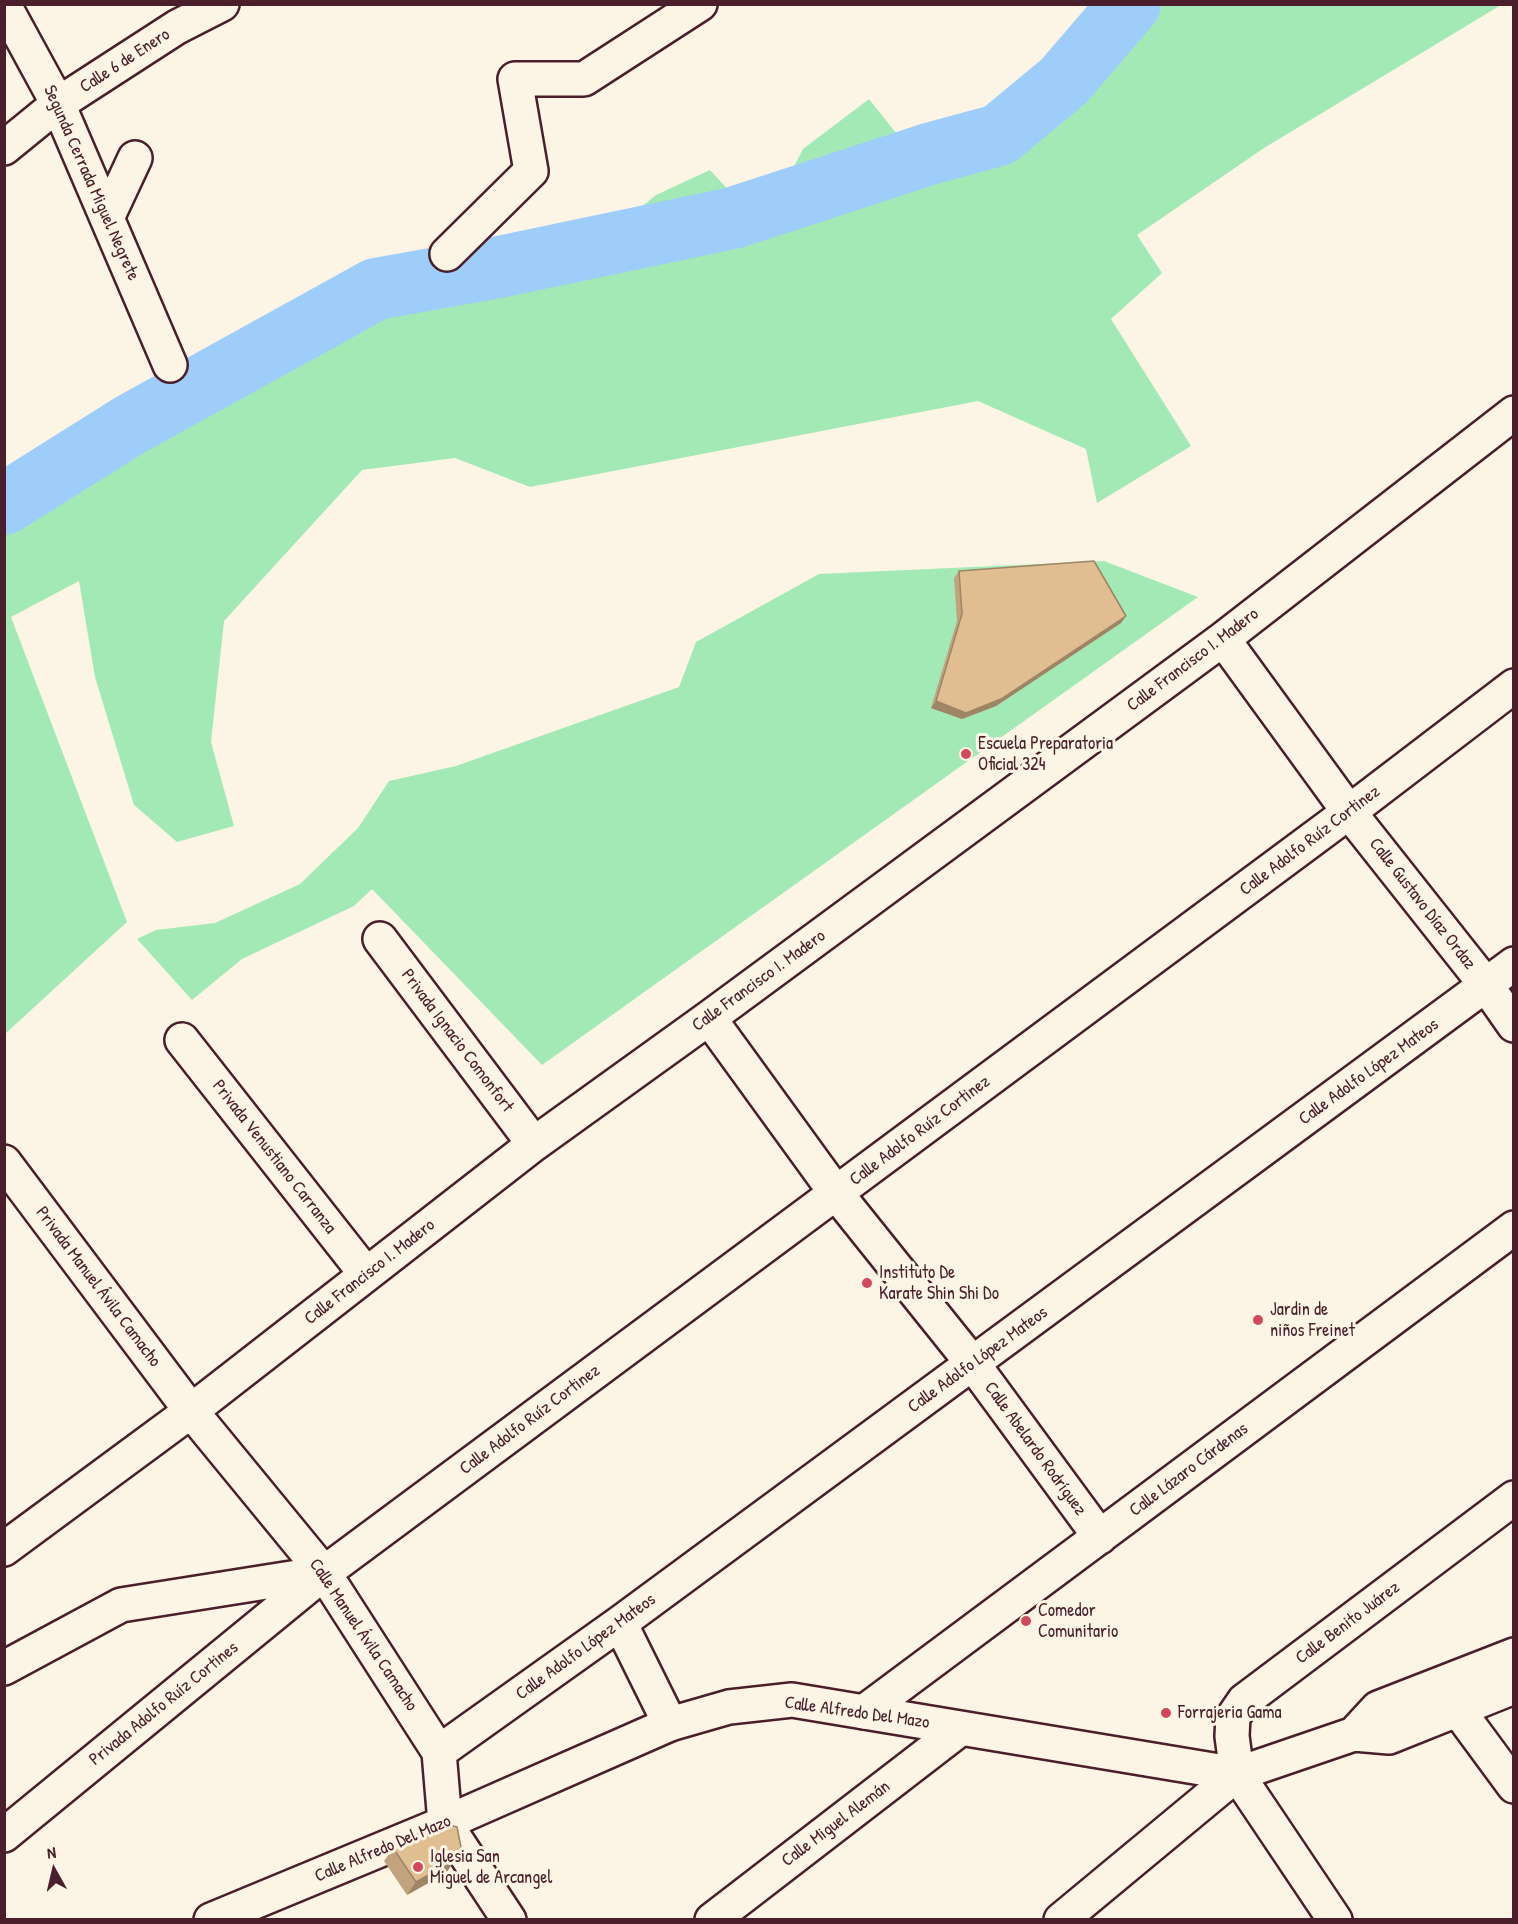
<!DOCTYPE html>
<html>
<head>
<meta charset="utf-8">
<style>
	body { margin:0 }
	#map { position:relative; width:1518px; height:1924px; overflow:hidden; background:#fcf5e5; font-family:"Patrick Hand",sans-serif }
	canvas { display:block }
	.frame { position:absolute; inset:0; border:6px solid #4a1f2b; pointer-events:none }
	.north { position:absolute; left:24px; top:1840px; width:60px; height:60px; -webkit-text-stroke:4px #fcf5e5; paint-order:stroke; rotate:352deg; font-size:16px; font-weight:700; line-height:24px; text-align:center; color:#4a1f2b }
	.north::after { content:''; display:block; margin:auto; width:21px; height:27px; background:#4a1f2b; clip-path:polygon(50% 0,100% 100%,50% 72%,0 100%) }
</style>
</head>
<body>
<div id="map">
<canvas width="1518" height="1924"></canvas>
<div class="frame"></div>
<div class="north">N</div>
</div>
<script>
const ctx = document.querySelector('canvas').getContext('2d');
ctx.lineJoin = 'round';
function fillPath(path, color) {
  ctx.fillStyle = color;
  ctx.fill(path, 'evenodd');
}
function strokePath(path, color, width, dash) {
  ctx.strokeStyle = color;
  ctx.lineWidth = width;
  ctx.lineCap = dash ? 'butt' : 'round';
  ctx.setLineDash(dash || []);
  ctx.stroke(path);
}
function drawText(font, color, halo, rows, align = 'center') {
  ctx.font = font + ' "Patrick Hand",sans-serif';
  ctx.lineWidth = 6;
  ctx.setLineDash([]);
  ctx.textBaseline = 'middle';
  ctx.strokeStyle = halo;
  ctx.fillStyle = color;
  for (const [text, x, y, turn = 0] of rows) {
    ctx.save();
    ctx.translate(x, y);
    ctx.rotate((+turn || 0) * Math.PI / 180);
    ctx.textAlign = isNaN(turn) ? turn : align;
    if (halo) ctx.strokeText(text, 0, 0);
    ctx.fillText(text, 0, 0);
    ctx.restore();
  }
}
const green = new Path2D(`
	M 1115,5 L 1501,5 L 1264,148 L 1137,235 L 1162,273 L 1111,319 L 1191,446 L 1097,503 L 1086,449 L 978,401 L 530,487 L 455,458 L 362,470 L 224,621 L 211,742 L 234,826 L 177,842 L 134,805 L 95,677 L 79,581 L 11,617 L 127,922 L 5,1034 L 5,514 L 173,428 L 345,322 L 547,284 L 656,195 L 710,170 L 734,196 L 783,188 L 803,149 L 869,99 L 924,168 L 995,123 Z
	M 1104,561 L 1198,597 L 542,1065 L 372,889 L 354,906 L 242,959 L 192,1000 L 137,939 L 156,930 L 215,923 L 300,884 L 358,828 L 389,781 L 456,766 L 679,687 L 696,642 L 819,574 Z`);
const river = new Path2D(`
	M 4,504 L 130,425 L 376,289 L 499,267 L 733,218 L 929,154 L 999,135 L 1064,81 L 1130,4`);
const minor = new Path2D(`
	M 4,5 L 58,104 L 170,365
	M 4,148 L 58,104 L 177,27 L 222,4
	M 107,218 L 135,158
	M 447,254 L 531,171 L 515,79 L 584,79 L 700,4
	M 1223,639 L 1349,812 L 1486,985 L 1514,1025
	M 380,939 L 534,1144
	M 709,1018 L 836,1193 L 973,1364 L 1100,1537
	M 182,1040 L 366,1274
	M 4,1162 L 191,1411 L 324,1573 L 439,1752 L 445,1823 L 509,1920
	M 4,1549 L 191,1411 L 534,1144 L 709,1018 L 1223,639 L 1514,413
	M 620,1623 L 670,1724
	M 4,1668 L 121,1605 L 323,1573
	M 1458,1710 L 1514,1786
	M 864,1712 L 1514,1228
	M 439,1752 L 620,1623 L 1514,964
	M 4,1835 L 324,1573 L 1349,812 L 1514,686
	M 712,1920 L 960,1729
	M 1061,1920 L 1237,1774
	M 1335,1920 L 1237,1774 L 1232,1736 L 1233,1717 L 1244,1701 L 1514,1498`);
const major = new Path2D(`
	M 1354,1734 L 1378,1708 L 1514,1655
	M 211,1920 L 445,1823 L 670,1724 L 729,1707 L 792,1700 L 1237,1774 L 1354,1734 L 1389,1737 L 1514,1687`);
const wall = new Path2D(`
	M 959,571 L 1126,616 L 1121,623 L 996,706 L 962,719 L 931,708 L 957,621 L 954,578 Z
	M 393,1848 L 455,1860 L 446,1873 L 407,1895 L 384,1861 Z`);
const shadedWall = new Path2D(`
	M 1126,616 L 1121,623 L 996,706 L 962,719 L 931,708 L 936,701 Z
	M 455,1860 L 446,1873 L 407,1895 L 416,1882 Z`);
const building = new Path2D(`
	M 1094,561 L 1126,616 L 1001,699 L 966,713 L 936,701 L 962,614 L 959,571 Z
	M 446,1824 L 457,1827 L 461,1847 L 455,1860 L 416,1882 L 393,1848 L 399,1843 L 416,1835 Z`);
const markers = [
	[966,754,6,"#d1495b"],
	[867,1283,6,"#d1495b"],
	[1258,1320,6,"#d1495b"],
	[1026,1621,6,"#d1495b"],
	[1166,1713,6,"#d1495b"],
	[418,1867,6,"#d1495b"]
];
const streetNames = [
	["Calle 6 de Enero",125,61,-33],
	["Segunda Cerrada Miguel Negrete",91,183,66],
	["Calle Francisco I. Madero",1193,660,-37],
	["Calle Adolfo Ruíz Cortinez",1310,841,-37],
	["Calle Gustavo Díaz Ordaz",1422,904,52],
	["Calle Francisco I. Madero",759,981,-36],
	["Privada Ignacio Comonfort",457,1041,53],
	["Calle Adolfo López Mateos",1369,1072,-36],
	["Calle Adolfo Ruíz Cortinez",920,1131,-37],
	["Privada Venustiano Carranza",274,1157,52],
	["Calle Francisco I. Madero",370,1272,-38],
	["Privada Manuel Ávila Camacho",98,1287,53],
	["Calle Adolfo López Mateos",978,1360,-36],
	["Calle Adolfo Ruíz Cortinez",530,1420,-37],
	["Calle Abelardo Rodríguez",1035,1449,54],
	["Calle Lázaro Cárdenas",1189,1470,-37],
	["Calle Benito Juárez",1348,1623,-37],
	["Calle Manuel Ávila Camacho",363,1635,56],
	["Calle Adolfo López Mateos",586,1647,-36],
	["Privada Adolfo Ruíz Cortines",164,1704,-39],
	["Calle Alfredo Del Mazo",857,1713,8],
	["Calle Miguel Alemán",836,1824,-37],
	["Calle Alfredo Del Mazo",383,1849,-23]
];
const poiNames = [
	["Escuela Preparatoria",978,744],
	["Oficial 324",978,765],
	["Instituto De",879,1273],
	["Karate Shin Shi Do",879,1294],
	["Jardin de",1270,1310],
	["niños Freinet",1270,1331],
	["Comedor",1038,1611],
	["Comunitario",1038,1632],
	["Forrajeria Gama",1178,1713],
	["Iglesia San",430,1857],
	["Miguel de Arcangel",430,1878]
];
fillPath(green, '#a3e9b5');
strokePath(river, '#9fcdfa', 62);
strokePath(minor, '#4a1f2b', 38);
strokePath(major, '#4a1f2b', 38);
strokePath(minor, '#fcf5e5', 33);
strokePath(major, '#fcf5e5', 33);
fillPath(wall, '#c1a37e');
fillPath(shadedWall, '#9d8566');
fillPath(building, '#e0be92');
strokePath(building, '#9d8566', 1.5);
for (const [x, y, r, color] of markers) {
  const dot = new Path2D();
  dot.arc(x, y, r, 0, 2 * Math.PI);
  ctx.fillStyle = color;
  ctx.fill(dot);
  strokePath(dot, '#fcf5e5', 2);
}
drawText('18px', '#4a1f2b', '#fcf5e5', streetNames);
drawText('18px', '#4a1f2b', '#fcf5e5', poiNames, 'left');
</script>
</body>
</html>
